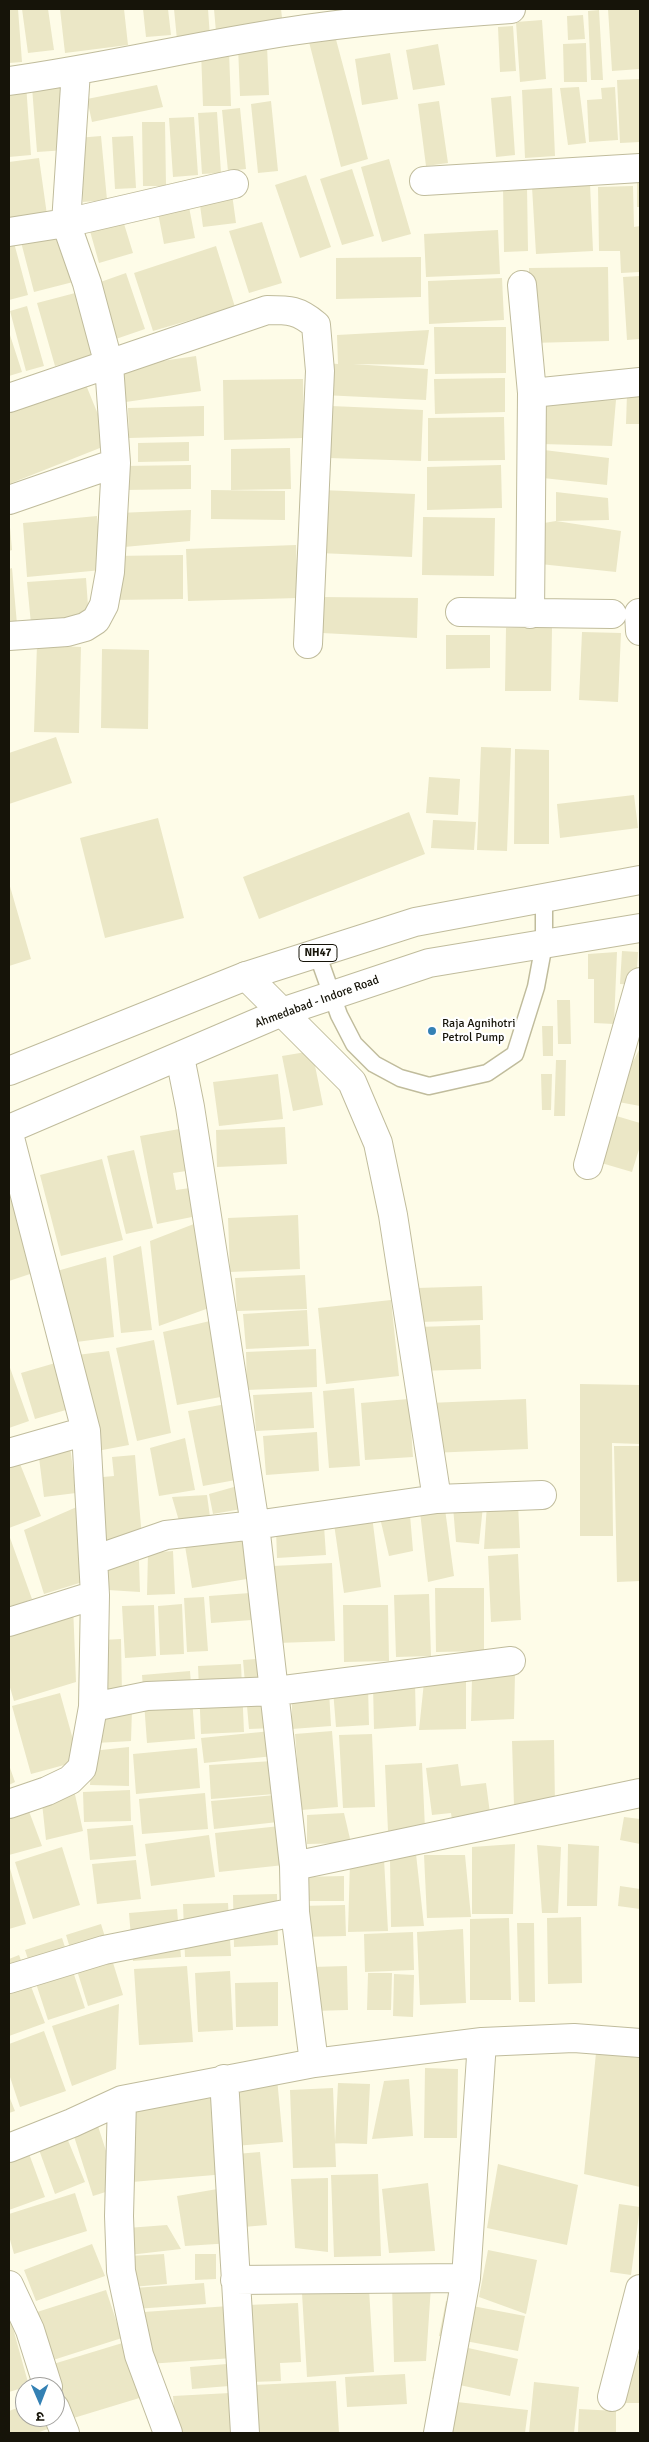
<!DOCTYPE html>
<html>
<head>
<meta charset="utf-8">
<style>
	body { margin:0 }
	#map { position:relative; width:649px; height:2442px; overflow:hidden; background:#fefce8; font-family:Signika,"Noto Sans Devanagari",sans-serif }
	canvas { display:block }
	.frame { position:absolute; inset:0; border:10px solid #161409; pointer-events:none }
	.north { position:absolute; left:15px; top:2377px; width:50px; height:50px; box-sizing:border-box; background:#fff; border:1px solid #a2a19d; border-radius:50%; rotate:179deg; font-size:14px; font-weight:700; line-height:20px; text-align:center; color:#161409 }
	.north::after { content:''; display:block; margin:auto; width:18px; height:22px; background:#3481b4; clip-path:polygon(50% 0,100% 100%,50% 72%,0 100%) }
</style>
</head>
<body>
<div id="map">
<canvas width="649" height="2442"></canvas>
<div class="frame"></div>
<div class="north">उ</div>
</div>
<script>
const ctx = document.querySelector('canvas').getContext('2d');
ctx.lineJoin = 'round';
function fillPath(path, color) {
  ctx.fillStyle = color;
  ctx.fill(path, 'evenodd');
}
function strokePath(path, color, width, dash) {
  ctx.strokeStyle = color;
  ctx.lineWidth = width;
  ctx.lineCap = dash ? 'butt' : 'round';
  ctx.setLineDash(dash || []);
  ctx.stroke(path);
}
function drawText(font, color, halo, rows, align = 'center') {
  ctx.font = font + ' Signika,sans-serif';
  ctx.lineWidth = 4.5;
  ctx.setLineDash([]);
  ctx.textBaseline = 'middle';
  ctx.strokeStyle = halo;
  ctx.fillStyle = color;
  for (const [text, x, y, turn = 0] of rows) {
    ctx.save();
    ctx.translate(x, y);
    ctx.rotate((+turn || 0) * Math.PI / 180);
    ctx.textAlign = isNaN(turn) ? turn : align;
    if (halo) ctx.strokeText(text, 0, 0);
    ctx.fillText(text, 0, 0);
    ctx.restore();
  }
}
const building = new Path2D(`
	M 9,9 L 18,9 L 22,62 L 9,63 Z
	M 22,9 L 48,9 L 54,50 L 28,53 Z
	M 60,9 L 124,9 L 128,45 L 65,53 Z
	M 143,9 L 168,9 L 171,35 L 146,37 Z
	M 174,9 L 208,9 L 210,37 L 177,40 Z
	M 214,9 L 281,9 L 283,26 L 216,32 Z
	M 608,9 L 640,9 L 640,69 L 612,71 Z
	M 599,10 L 603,80 L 591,80 L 588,11 Z
	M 583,15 L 585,39 L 568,40 L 567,16 Z
	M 542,20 L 546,79 L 520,82 L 516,22 Z
	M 513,26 L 516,71 L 500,72 L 498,27 Z
	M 334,32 L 368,159 L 341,167 L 308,38 Z
	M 586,43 L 587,82 L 564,82 L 563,44 Z
	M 438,44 L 445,85 L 413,90 L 406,50 Z
	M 267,45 L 269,95 L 240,96 L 238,46 Z
	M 201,51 L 229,51 L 231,106 L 203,106 Z
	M 390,53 L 398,99 L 362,105 L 355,59 Z
	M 640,79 L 640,142 L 620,143 L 617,80 Z
	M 26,84 L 31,155 L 9,157 L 9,86 Z
	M 61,84 L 66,150 L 37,152 L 32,87 Z
	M 157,85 L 163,107 L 92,122 L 87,99 Z
	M 579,87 L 586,143 L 568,145 L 560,88 Z
	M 615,87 L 618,140 L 589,142 L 587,100 L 602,99 L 601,88 Z
	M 552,88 L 555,156 L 525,158 L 522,90 Z
	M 511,96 L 515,155 L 496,157 L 491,98 Z
	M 271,101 L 278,171 L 258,173 L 251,104 Z
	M 439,101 L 448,163 L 426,166 L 418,104 Z
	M 240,108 L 246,169 L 228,171 L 222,110 Z
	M 217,112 L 221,173 L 202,174 L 198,113 Z
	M 194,117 L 198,175 L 173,177 L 169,118 Z
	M 142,122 L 165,122 L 166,186 L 143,186 Z
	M 101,136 L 107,200 L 83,202 L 77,138 Z
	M 133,136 L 136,188 L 115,189 L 112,137 Z
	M 39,158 L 47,215 L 9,220 L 9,162 Z
	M 389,159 L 411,234 L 382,242 L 361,167 Z
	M 352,169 L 374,236 L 342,245 L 320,179 Z
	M 306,175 L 331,247 L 300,258 L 275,185 Z
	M 637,179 L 640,179 L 640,207 L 637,207 Z
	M 590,184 L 593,251 L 536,254 L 532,187 Z
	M 503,186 L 527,186 L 528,251 L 504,252 Z
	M 633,186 L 634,227 L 640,226 L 640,272 L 621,273 L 620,251 L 599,251 L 598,187 Z
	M 232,194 L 236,223 L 203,227 L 199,198 Z
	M 189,207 L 195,238 L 164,244 L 158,213 Z
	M 121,214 L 133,253 L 99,263 L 88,224 Z
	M 262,222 L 282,283 L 249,293 L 229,231 Z
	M 498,230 L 500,274 L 426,277 L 424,234 Z
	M 64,231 L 77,281 L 34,292 L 21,242 Z
	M 13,239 L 28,295 L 9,300 L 9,240 Z
	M 216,246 L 235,307 L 153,331 L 134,273 Z
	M 421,257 L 421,297 L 336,299 L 336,258 Z
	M 608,267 L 609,341 L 530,343 L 529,268 Z
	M 126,273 L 145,329 L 110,341 L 92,285 Z
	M 640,276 L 640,339 L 627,340 L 623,277 Z
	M 502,278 L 504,320 L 429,324 L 428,281 Z
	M 79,292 L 96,355 L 55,366 L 37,303 Z
	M 27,306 L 44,366 L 26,371 L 10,311 Z
	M 434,327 L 506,327 L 506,373 L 435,374 Z
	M 429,330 L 424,365 L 353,364 L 428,369 L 426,400 L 323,395 L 325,363 L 338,364 L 337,335 Z
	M 9,332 L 22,372 L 9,376 Z
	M 196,356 L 201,391 L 119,403 L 114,368 Z
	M 505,378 L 505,412 L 435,414 L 434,379 Z
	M 303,379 L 304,438 L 224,440 L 223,380 Z
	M 84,380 L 110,444 L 9,484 L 9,410 Z
	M 640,393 L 640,424 L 626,424 L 627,394 Z
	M 616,400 L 612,446 L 542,444 L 545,402 Z
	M 204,406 L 204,436 L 129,438 L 128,408 Z
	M 331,406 L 423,410 L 421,461 L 329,458 Z
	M 504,417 L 505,460 L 428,461 L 428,418 Z
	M 189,442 L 189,461 L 138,462 L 138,443 Z
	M 290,448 L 291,489 L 231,490 L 231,449 Z
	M 544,450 L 609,458 L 607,485 L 543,478 Z
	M 191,465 L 191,489 L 124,490 L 123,466 Z
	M 501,465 L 502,508 L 427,510 L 427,467 Z
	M 211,490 L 285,491 L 285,520 L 211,519 Z
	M 322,490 L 415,494 L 412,557 L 319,553 Z
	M 556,492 L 608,498 L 609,520 L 556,521 Z
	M 191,510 L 190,541 L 113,548 L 117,513 Z
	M 9,516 L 12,550 L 9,551 Z
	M 97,516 L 102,570 L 27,577 L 23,523 Z
	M 423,517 L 495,518 L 494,576 L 422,575 Z
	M 556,521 L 621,531 L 616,572 L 540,564 L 544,523 Z
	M 296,545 L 298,598 L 188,601 L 186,549 Z
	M 183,555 L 183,599 L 113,600 L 113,556 Z
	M 12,568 L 17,624 L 9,624 L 9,569 Z
	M 86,578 L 89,620 L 31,624 L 27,582 Z
	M 321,597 L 418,598 L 417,638 L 322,633 Z
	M 506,628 L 552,628 L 551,691 L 505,691 Z
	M 582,632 L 621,633 L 618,702 L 579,700 Z
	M 446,635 L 490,635 L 490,668 L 446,669 Z
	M 37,645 L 81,647 L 79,733 L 34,732 Z
	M 102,649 L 149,650 L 148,729 L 101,728 Z
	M 56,737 L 72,783 L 9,804 L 9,753 Z
	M 481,747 L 511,748 L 507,851 L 477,850 Z
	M 515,749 L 549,750 L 549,844 L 514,844 Z
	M 429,777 L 460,779 L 458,815 L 426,813 Z
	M 634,795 L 638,828 L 560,838 L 557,804 Z
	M 409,812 L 425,854 L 259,919 L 243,877 Z
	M 158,818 L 184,918 L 105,938 L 80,838 Z
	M 433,820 L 476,822 L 474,850 L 431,848 Z
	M 9,883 L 31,959 L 9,966 Z
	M 622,951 L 638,952 L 636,985 L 620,984 Z
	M 617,952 L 614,1024 L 594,1023 L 594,979 L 588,979 L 588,954 Z
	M 557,1000 L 570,1000 L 571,1044 L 558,1044 Z
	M 542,1026 L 553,1026 L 553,1056 L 543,1056 Z
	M 640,1048 L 640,1106 L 613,1101 Z
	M 312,1051 L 323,1105 L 293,1111 L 282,1056 Z
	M 556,1060 L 566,1060 L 565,1116 L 554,1116 Z
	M 278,1074 L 283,1119 L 219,1126 L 213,1082 Z
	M 541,1074 L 552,1074 L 551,1110 L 542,1110 Z
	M 613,1115 L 640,1123 L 640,1146 L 632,1172 L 598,1162 Z
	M 285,1127 L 287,1164 L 217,1167 L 216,1130 Z
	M 185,1128 L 193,1170 L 173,1173 L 176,1190 L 197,1187 L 202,1215 L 157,1224 L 140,1136 Z
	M 134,1150 L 153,1228 L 126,1234 L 107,1156 Z
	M 102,1159 L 123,1240 L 61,1256 L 40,1175 Z
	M 9,1193 L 36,1272 L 9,1281 Z
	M 298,1215 L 300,1269 L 230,1272 L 228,1218 Z
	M 199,1222 L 209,1308 L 159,1326 L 150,1241 Z
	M 141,1246 L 152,1330 L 121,1333 L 113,1256 Z
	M 106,1257 L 114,1337 L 69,1343 L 57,1271 Z
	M 305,1275 L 307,1309 L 237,1311 L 235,1278 Z
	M 482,1286 L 483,1320 L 419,1322 L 417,1288 Z
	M 391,1300 L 399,1376 L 326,1384 L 318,1308 Z
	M 307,1310 L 309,1346 L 246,1349 L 243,1314 Z
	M 210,1321 L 226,1396 L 177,1405 L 163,1332 Z
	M 480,1325 L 481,1369 L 419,1371 L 418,1327 Z
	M 154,1340 L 171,1433 L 137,1441 L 116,1348 Z
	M 316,1349 L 317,1387 L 247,1390 L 246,1352 Z
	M 109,1351 L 129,1445 L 97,1451 L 77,1355 Z
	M 62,1361 L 76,1407 L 35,1419 L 21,1373 Z
	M 9,1365 L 29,1421 L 9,1428 Z
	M 580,1384 L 640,1385 L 640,1444 L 612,1443 L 613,1536 L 580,1536 Z
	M 354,1388 L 360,1466 L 329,1468 L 323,1391 Z
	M 312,1392 L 314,1428 L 256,1431 L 253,1395 Z
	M 409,1399 L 413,1457 L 365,1460 L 361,1403 Z
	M 526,1399 L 528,1449 L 430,1453 L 428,1403 Z
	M 226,1404 L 241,1479 L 203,1486 L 188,1411 Z
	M 317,1432 L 319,1471 L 266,1475 L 263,1436 Z
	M 185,1438 L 195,1490 L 159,1496 L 150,1448 Z
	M 70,1446 L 76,1493 L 44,1497 L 38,1450 Z
	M 614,1446 L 640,1446 L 640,1581 L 617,1582 Z
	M 135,1455 L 142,1538 L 98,1542 L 92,1478 L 114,1476 L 112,1457 Z
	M 18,1459 L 41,1516 L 9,1528 L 9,1462 Z
	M 241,1485 L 247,1508 L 213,1514 L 209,1494 Z
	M 207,1495 L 210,1517 L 179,1521 L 172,1497 Z
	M 518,1503 L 520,1548 L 484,1549 L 487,1504 Z
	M 79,1506 L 86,1581 L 44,1594 L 24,1530 Z
	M 483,1506 L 479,1544 L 456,1542 L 453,1507 Z
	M 445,1509 L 454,1576 L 428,1582 L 420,1512 Z
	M 410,1515 L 413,1551 L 389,1556 L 380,1518 Z
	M 372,1516 L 381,1587 L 344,1593 L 334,1524 Z
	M 324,1526 L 326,1555 L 277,1558 L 276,1529 Z
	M 9,1535 L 32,1599 L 9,1608 Z
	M 252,1536 L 259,1577 L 192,1588 L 185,1546 Z
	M 173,1551 L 175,1594 L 147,1595 L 148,1553 Z
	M 518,1554 L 521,1620 L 491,1622 L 488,1556 Z
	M 139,1561 L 140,1592 L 108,1590 L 108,1567 Z
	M 332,1563 L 335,1641 L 277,1643 L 273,1566 Z
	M 435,1588 L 484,1588 L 484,1651 L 436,1652 Z
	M 250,1593 L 252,1620 L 211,1623 L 209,1596 Z
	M 429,1594 L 431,1656 L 396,1657 L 394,1595 Z
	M 204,1597 L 208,1651 L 187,1652 L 184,1598 Z
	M 182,1604 L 184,1654 L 160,1655 L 158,1606 Z
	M 73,1605 L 76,1682 L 14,1701 L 9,1684 L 9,1630 Z
	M 154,1605 L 156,1656 L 125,1658 L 122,1606 Z
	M 343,1605 L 388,1605 L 389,1661 L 344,1662 Z
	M 121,1639 L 122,1696 L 103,1696 L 102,1640 Z
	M 269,1658 L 274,1728 L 249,1729 L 243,1660 Z
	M 241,1664 L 244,1732 L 201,1734 L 198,1666 Z
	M 190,1671 L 195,1739 L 147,1743 L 142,1675 Z
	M 515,1674 L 514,1719 L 471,1721 L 472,1677 Z
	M 466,1678 L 466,1729 L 419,1730 L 424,1682 Z
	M 415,1683 L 416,1726 L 374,1729 L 373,1685 Z
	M 368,1686 L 369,1725 L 336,1727 L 333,1690 Z
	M 329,1691 L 331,1726 L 292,1729 L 292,1693 Z
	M 60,1693 L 79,1761 L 31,1774 L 12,1706 Z
	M 132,1709 L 131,1741 L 96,1743 L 99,1713 Z
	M 271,1731 L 274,1756 L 204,1763 L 201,1738 Z
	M 332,1731 L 338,1807 L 301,1810 L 295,1734 Z
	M 372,1734 L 375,1807 L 343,1808 L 339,1735 Z
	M 554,1740 L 555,1805 L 514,1806 L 512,1741 Z
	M 129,1747 L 129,1786 L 90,1785 L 92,1751 Z
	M 197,1748 L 200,1788 L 136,1794 L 133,1754 Z
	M 273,1761 L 275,1794 L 211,1799 L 209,1765 Z
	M 422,1763 L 425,1829 L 388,1831 L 385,1765 Z
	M 458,1764 L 461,1786 L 486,1783 L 491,1821 L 453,1827 L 451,1813 L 432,1815 L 426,1768 Z
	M 9,1765 L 15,1782 L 9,1785 Z
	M 74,1790 L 83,1831 L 46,1840 L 42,1803 Z
	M 130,1790 L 131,1821 L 84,1822 L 83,1792 Z
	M 205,1793 L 208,1829 L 142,1834 L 139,1799 Z
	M 275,1795 L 278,1822 L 214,1829 L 211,1801 Z
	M 27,1806 L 42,1846 L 9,1855 L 9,1814 Z
	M 344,1813 L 351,1843 L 307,1844 L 307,1815 Z
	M 624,1817 L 640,1819 L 640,1844 L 620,1840 Z
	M 133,1825 L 136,1856 L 90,1860 L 87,1829 Z
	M 280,1826 L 284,1865 L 219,1872 L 215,1833 Z
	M 209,1835 L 215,1877 L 151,1886 L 145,1844 Z
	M 515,1844 L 513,1914 L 472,1914 L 472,1847 Z
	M 568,1844 L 599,1846 L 597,1906 L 567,1906 Z
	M 537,1845 L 561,1847 L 558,1913 L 542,1913 Z
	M 62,1847 L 80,1905 L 33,1919 L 15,1862 Z
	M 416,1854 L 424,1926 L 391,1927 L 390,1859 Z
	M 424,1855 L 465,1855 L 471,1917 L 427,1918 Z
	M 384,1859 L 388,1931 L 348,1932 L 350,1861 Z
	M 136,1860 L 141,1899 L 97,1904 L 92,1864 Z
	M 9,1865 L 26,1924 L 9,1929 Z
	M 344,1876 L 344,1901 L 298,1901 L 298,1877 Z
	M 620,1886 L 640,1889 L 640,1909 L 618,1906 Z
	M 277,1894 L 278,1945 L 234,1947 L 233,1895 Z
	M 228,1903 L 231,1956 L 185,1957 L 183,1904 Z
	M 345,1905 L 346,1936 L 300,1937 L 299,1906 Z
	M 177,1909 L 181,1957 L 133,1961 L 129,1913 Z
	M 581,1917 L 582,1983 L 548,1984 L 547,1918 Z
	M 509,1918 L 511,2000 L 470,2000 L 470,1919 Z
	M 517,1923 L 534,1923 L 535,2002 L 519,2002 Z
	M 101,1924 L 123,1995 L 88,2006 L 66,1935 Z
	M 463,1929 L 466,2003 L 420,2005 L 417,1932 Z
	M 413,1932 L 414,1970 L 365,1972 L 364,1934 Z
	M 62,1938 L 85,2008 L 48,2020 L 25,1950 Z
	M 19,1955 L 45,2023 L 9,2036 L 9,1959 Z
	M 187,1966 L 193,2042 L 139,2045 L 134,1969 Z
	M 347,1966 L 348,2010 L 313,2011 L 312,1967 Z
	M 230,1971 L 233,2030 L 198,2032 L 195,1973 Z
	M 368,1973 L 392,1973 L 391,2010 L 367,2010 Z
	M 394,1974 L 414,1975 L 413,2017 L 393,2016 Z
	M 278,1982 L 278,2026 L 236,2027 L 235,1983 Z
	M 119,2004 L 116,2069 L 72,2086 L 52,2026 Z
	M 44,2031 L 66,2091 L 20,2107 L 9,2074 L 9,2044 Z
	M 596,2053 L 640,2058 L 640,2187 L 584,2174 Z
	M 425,2068 L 458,2069 L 457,2138 L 424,2138 Z
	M 277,2078 L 283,2142 L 235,2146 L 229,2082 Z
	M 409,2079 L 413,2136 L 372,2139 L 384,2081 Z
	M 338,2083 L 370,2084 L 367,2144 L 335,2143 Z
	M 333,2088 L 336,2167 L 293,2168 L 290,2090 Z
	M 9,2096 L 15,2111 L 9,2113 Z
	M 213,2098 L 226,2174 L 132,2182 L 133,2105 Z
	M 97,2123 L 118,2188 L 93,2196 L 72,2130 Z
	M 67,2138 L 85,2182 L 55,2194 L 38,2147 Z
	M 28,2151 L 45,2197 L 9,2210 L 9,2158 Z
	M 260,2152 L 267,2225 L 243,2227 L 236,2154 Z
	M 498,2164 L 578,2185 L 567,2245 L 487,2228 Z
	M 378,2174 L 381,2256 L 334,2257 L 331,2175 Z
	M 328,2178 L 328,2252 L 295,2248 L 291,2179 Z
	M 428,2183 L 435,2251 L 389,2253 L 382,2189 Z
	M 223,2188 L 232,2243 L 185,2246 L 177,2196 Z
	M 75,2193 L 87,2231 L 14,2254 L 9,2236 L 9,2214 Z
	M 619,2204 L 640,2207 L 631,2275 L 610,2272 Z
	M 167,2225 L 181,2249 L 129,2255 L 127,2228 Z
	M 92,2244 L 105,2276 L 36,2301 L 24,2270 Z
	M 488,2250 L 537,2260 L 526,2314 L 479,2297 Z
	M 164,2254 L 167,2284 L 132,2287 L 129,2256 Z
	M 195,2254 L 216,2254 L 216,2279 L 195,2280 Z
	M 204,2283 L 206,2304 L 135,2309 L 134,2288 Z
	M 392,2285 L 431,2286 L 426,2361 L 394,2362 Z
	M 369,2289 L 374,2372 L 307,2377 L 302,2293 Z
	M 106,2290 L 122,2338 L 50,2361 L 34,2313 Z
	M 446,2301 L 525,2316 L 518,2351 L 439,2336 Z
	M 298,2303 L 301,2362 L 280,2363 L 281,2381 L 251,2382 L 247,2305 Z
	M 229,2306 L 233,2358 L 148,2364 L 144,2312 Z
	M 9,2321 L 11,2321 L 29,2386 L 9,2392 Z
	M 129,2341 L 146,2396 L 67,2420 L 50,2365 Z
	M 441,2342 L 518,2359 L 510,2396 L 432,2379 Z
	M 629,2356 L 640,2356 L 640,2403 L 623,2403 Z
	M 227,2364 L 229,2386 L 192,2389 L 190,2367 Z
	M 405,2374 L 407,2404 L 347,2407 L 345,2377 Z
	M 336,2381 L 339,2433 L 256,2433 L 254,2385 Z
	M 534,2382 L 579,2387 L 574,2433 L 529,2433 Z
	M 230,2393 L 233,2433 L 176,2433 L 173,2396 Z
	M 448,2401 L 528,2410 L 525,2433 L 444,2433 Z
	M 25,2405 L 25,2417 L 44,2417 L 48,2429 L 36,2433 L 9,2433 L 9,2411 Z
	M 579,2409 L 616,2411 L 616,2433 L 578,2433 Z`);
const lane = new Path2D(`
	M 317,953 L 339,1015 L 354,1044 L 374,1064 L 400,1078 L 429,1086 L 487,1073 L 515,1054 L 536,987 L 544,944 L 544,898`);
const street = new Path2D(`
	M 9,81 C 104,68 197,45 292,31 C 365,20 438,14 511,9
	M 424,181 L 640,168
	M 9,232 L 66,223 L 234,184
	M 522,285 L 532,393 L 530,614
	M 532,393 L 640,382
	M 9,398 L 267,310 C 290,310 298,310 316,325 L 320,371 L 308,644
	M 9,500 L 116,463
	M 460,612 L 612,614
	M 639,613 L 640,631
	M 9,636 L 67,632 L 85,627 L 96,620 L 104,605 L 110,572 L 116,463 L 109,365 L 87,283 L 66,223 L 76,71
	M 246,976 L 352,1082 L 378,1143 L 393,1215 L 437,1499
	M 180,1057 L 190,1107 L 255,1525 L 294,1866 L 295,1912 L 314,2063
	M 9,1134 L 86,1431 L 95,1595 L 93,1707 L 82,1768 L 70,1780 L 47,1791 L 9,1804
	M 588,1165 L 640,982
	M 9,1453 L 86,1431
	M 94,1560 L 166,1535 L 255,1525 L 437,1499 L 542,1495
	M 9,1622 L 95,1595
	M 93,1707 L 147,1696 L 276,1691 L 511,1661
	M 294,1866 L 640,1793
	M 9,1979 L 104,1950 L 295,1912
	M 224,2079 L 245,2433
	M 122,2100 L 119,2216 L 121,2271 L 139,2355 L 168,2433
	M 9,2148 L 72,2123 L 122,2100 L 314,2063 L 482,2042 L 574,2038 L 640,2043
	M 235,2280 L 466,2278
	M 9,2285 L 30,2330 L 48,2387
	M 612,2397 L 640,2289
	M 55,2408 L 65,2433
	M 438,2433 L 466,2278 L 482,2042`);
const highway = new Path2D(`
	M 9,1071 L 246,976 L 415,922 L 640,880
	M 9,1129 L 282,1012 L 429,963 L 640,928`);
const markers = [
	[432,1031,5,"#3481b4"]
];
const shields = [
	[318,953,38]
];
const shieldNames = [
	["NH47",318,953]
];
const streetNames = [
	["Ahmedabad - Indore Road",317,1002,-20]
];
const poiNames = [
	["Raja Agnihotri",442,1024],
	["Petrol Pump",442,1038]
];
fillPath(building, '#ebe7c6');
strokePath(lane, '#c0bc9c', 19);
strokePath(street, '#c0bc9c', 30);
strokePath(highway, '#c0bc9c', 30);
strokePath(lane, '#fff', 16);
strokePath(street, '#fff', 28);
strokePath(highway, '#fff', 28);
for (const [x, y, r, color] of markers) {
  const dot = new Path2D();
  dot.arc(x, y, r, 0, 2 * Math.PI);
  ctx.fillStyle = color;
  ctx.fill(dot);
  strokePath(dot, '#fff', 2);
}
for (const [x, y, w] of shields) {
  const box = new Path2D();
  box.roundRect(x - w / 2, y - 8.5, w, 17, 4);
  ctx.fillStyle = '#fff';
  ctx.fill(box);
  strokePath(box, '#161409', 1);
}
drawText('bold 11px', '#161409', null, shieldNames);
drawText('12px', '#161409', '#fff', streetNames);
drawText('12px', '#161409', '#fff', poiNames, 'left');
</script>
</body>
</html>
